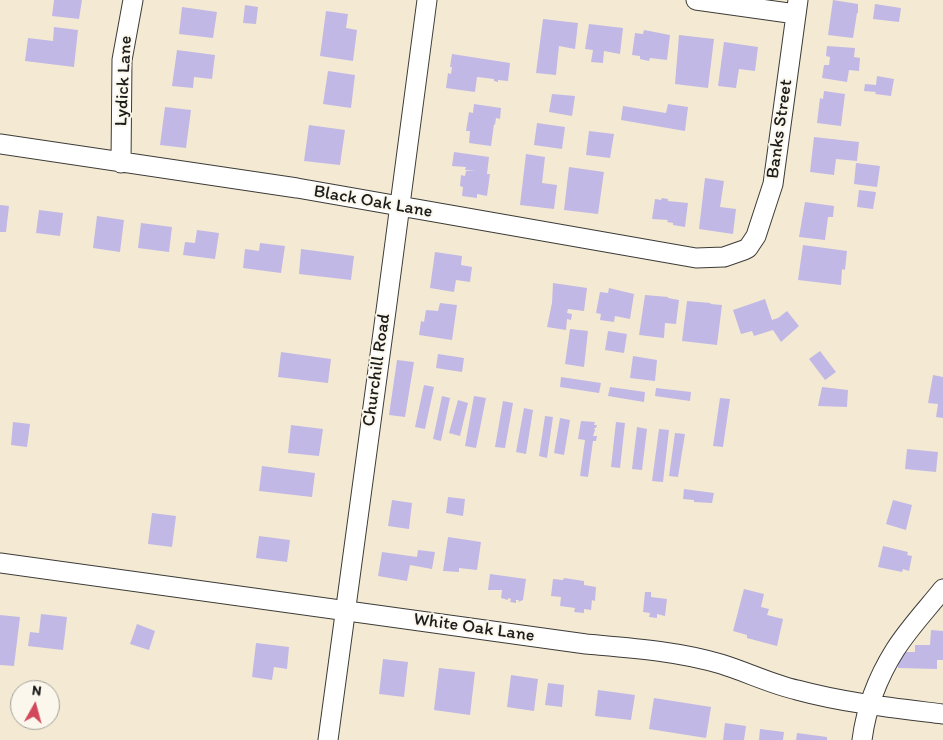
<!DOCTYPE html>
<html>
<head>
<meta charset="utf-8">
<style>
	body { margin:0 }
	#map { position:relative; width:943px; height:740px; overflow:hidden; background:#f4ead3; font-family:Itim,sans-serif }
	canvas { display:block }
	.north { position:absolute; left:10px; top:680px; width:50px; height:50px; box-sizing:border-box; background:#fbf7ec; border:1px solid #a29f99; border-radius:50%; rotate:7deg; font-size:14px; font-weight:700; line-height:20px; text-align:center; color:#1c1c1c }
	.north::after { content:''; display:block; margin:auto; width:18px; height:22px; background:#d1495b; clip-path:polygon(50% 0,100% 100%,50% 72%,0 100%) }
</style>
</head>
<body>
<div id="map">
<canvas width="943" height="740"></canvas>
<div class="north">N</div>
</div>
<script>
const ctx = document.querySelector('canvas').getContext('2d');
ctx.lineJoin = 'round';
function fillPath(path, color) {
  ctx.fillStyle = color;
  ctx.fill(path, 'evenodd');
}
function strokePath(path, color, width, dash) {
  ctx.strokeStyle = color;
  ctx.lineWidth = width;
  ctx.lineCap = dash ? 'butt' : 'round';
  ctx.setLineDash(dash || []);
  ctx.stroke(path);
}
function drawText(font, color, halo, rows, align = 'center') {
  ctx.font = font + ' Itim,sans-serif';
  ctx.lineWidth = 4;
  ctx.setLineDash([]);
  ctx.textBaseline = 'middle';
  ctx.strokeStyle = halo;
  ctx.fillStyle = color;
  for (const [text, x, y, turn = 0] of rows) {
    ctx.save();
    ctx.translate(x, y);
    ctx.rotate((+turn || 0) * Math.PI / 180);
    ctx.textAlign = isNaN(turn) ? turn : align;
    if (halo) ctx.strokeText(text, 0, 0);
    ctx.fillText(text, 0, 0);
    ctx.restore();
  }
}
const building = new Path2D(`
	M 54,0 L 82,0 L 79,19 L 52,16 Z
	M 833,0 L 858,4 L 858,13 L 857,13 L 853,38 L 828,35 Z
	M 875,4 L 901,8 L 899,22 L 873,19 Z
	M 245,5 L 258,7 L 256,24 L 243,23 Z
	M 182,7 L 217,12 L 213,38 L 179,34 Z
	M 326,11 L 348,14 L 346,28 L 357,30 L 353,61 L 320,56 Z
	M 543,19 L 578,23 L 575,49 L 559,46 L 556,75 L 536,73 Z
	M 589,24 L 623,28 L 620,54 L 604,51 L 603,63 L 591,62 L 593,50 L 585,49 Z
	M 54,27 L 78,30 L 74,67 L 25,61 L 28,38 L 53,41 Z
	M 644,30 L 670,35 L 667,60 L 650,58 L 649,61 L 640,59 L 640,56 L 632,55 L 635,33 L 643,34 Z
	M 679,35 L 714,39 L 708,88 L 675,84 Z
	M 724,42 L 758,47 L 755,71 L 739,69 L 736,88 L 718,86 Z
	M 827,46 L 855,48 L 854,57 L 860,58 L 859,71 L 849,70 L 847,82 L 822,78 L 824,65 L 829,65 L 830,57 L 826,56 Z
	M 177,50 L 215,55 L 212,79 L 194,77 L 193,88 L 172,86 Z
	M 452,54 L 510,63 L 508,81 L 498,80 L 498,82 L 494,81 L 494,79 L 477,77 L 475,92 L 446,88 L 448,73 L 451,74 L 452,67 L 450,67 Z
	M 328,71 L 355,75 L 351,108 L 323,104 Z
	M 877,76 L 894,79 L 891,96 L 875,94 L 876,92 L 864,91 L 865,84 L 876,85 Z
	M 824,91 L 845,94 L 841,126 L 817,123 L 820,98 L 823,99 Z
	M 552,94 L 575,96 L 572,116 L 549,112 Z
	M 474,104 L 501,108 L 500,119 L 496,118 L 495,125 L 494,124 L 491,146 L 469,143 L 470,131 L 466,131 L 469,112 L 473,113 Z
	M 668,104 L 688,107 L 685,131 L 621,120 L 623,106 L 666,113 Z
	M 165,107 L 191,110 L 186,148 L 160,145 Z
	M 537,123 L 565,127 L 562,149 L 534,145 Z
	M 309,125 L 345,130 L 340,165 L 304,161 Z
	M 589,131 L 614,134 L 610,158 L 586,155 Z
	M 814,137 L 859,142 L 857,161 L 836,159 L 834,175 L 810,172 Z
	M 454,152 L 489,157 L 487,174 L 490,174 L 487,196 L 477,194 L 477,198 L 462,196 L 463,187 L 460,186 L 461,175 L 465,176 L 466,171 L 476,171 L 465,170 L 466,167 L 452,166 Z
	M 526,154 L 545,157 L 542,183 L 557,185 L 554,209 L 520,205 Z
	M 856,163 L 880,166 L 877,187 L 854,184 Z
	M 569,167 L 604,172 L 598,214 L 564,210 Z
	M 705,178 L 724,181 L 720,207 L 736,209 L 733,234 L 699,229 Z
	M 859,190 L 876,192 L 873,209 L 857,207 Z
	M 662,198 L 668,199 L 668,201 L 688,203 L 685,227 L 673,225 L 673,223 L 667,222 L 668,220 L 652,219 L 655,199 L 661,200 Z
	M 805,202 L 834,206 L 833,217 L 828,217 L 825,240 L 799,237 Z
	M 0,205 L 9,206 L 6,232 L 0,232 Z
	M 39,210 L 63,213 L 60,236 L 36,233 Z
	M 97,216 L 124,220 L 120,252 L 93,248 Z
	M 141,223 L 172,227 L 169,252 L 138,248 Z
	M 197,230 L 219,233 L 215,259 L 183,255 L 185,242 L 195,243 Z
	M 260,243 L 285,246 L 281,273 L 243,268 L 245,249 L 259,251 Z
	M 803,245 L 847,251 L 845,270 L 842,269 L 841,285 L 798,280 Z
	M 301,249 L 354,256 L 351,280 L 299,274 Z
	M 435,252 L 462,256 L 461,265 L 472,267 L 470,282 L 456,280 L 454,292 L 430,288 Z
	M 553,283 L 587,288 L 584,311 L 568,309 L 567,313 L 572,314 L 571,320 L 567,319 L 566,330 L 547,327 L 552,303 Z
	M 609,288 L 634,294 L 630,319 L 615,316 L 614,322 L 600,320 L 601,314 L 596,313 L 600,292 L 608,293 Z
	M 645,295 L 668,297 L 668,298 L 679,300 L 676,324 L 665,323 L 664,338 L 639,335 Z
	M 765,299 L 772,320 L 778,318 L 787,311 L 799,326 L 781,342 L 773,330 L 754,336 L 752,331 L 741,334 L 733,310 Z
	M 687,301 L 711,303 L 710,304 L 722,305 L 717,345 L 682,341 Z
	M 440,303 L 457,305 L 452,340 L 419,335 L 421,321 L 424,322 L 426,310 L 438,311 Z
	M 570,329 L 588,331 L 584,367 L 565,364 Z
	M 608,331 L 627,334 L 624,353 L 605,350 Z
	M 820,351 L 836,372 L 825,380 L 809,359 Z
	M 281,352 L 331,359 L 328,383 L 278,377 Z
	M 438,354 L 464,358 L 462,372 L 436,368 Z
	M 633,356 L 657,360 L 655,381 L 630,378 Z
	M 397,360 L 414,362 L 405,417 L 389,415 Z
	M 933,375 L 943,377 L 943,418 L 936,417 L 938,404 L 928,403 Z
	M 561,377 L 601,383 L 599,393 L 560,387 Z
	M 424,385 L 434,387 L 425,429 L 415,427 Z
	M 610,387 L 645,392 L 644,402 L 608,396 Z
	M 822,387 L 848,390 L 847,407 L 818,406 Z
	M 656,388 L 691,392 L 690,401 L 655,396 Z
	M 442,396 L 450,398 L 441,441 L 433,439 Z
	M 474,396 L 486,398 L 476,448 L 465,446 Z
	M 720,398 L 730,399 L 723,447 L 713,446 Z
	M 458,400 L 468,403 L 460,436 L 449,433 Z
	M 503,401 L 513,403 L 505,448 L 495,447 Z
	M 524,408 L 533,410 L 526,454 L 516,452 Z
	M 545,416 L 553,417 L 547,458 L 539,456 Z
	M 560,418 L 570,420 L 564,455 L 554,453 Z
	M 581,421 L 595,422 L 594,425 L 597,425 L 596,428 L 594,428 L 595,430 L 593,436 L 597,436 L 596,441 L 593,441 L 588,477 L 580,476 L 585,440 L 578,439 Z
	M 13,422 L 30,424 L 27,447 L 11,445 Z
	M 616,422 L 625,423 L 620,468 L 611,467 Z
	M 291,425 L 323,429 L 319,456 L 288,453 Z
	M 637,427 L 647,429 L 642,470 L 632,469 Z
	M 659,429 L 669,430 L 663,482 L 652,481 Z
	M 675,433 L 685,434 L 678,477 L 669,476 Z
	M 907,449 L 938,452 L 936,472 L 905,469 Z
	M 262,466 L 315,473 L 312,497 L 259,491 Z
	M 684,489 L 714,493 L 712,503 L 694,502 L 694,500 L 683,499 Z
	M 448,497 L 465,499 L 463,516 L 446,513 Z
	M 392,500 L 412,503 L 409,529 L 388,526 Z
	M 893,500 L 912,505 L 906,530 L 886,524 Z
	M 152,513 L 176,516 L 172,547 L 148,544 Z
	M 259,536 L 290,540 L 287,562 L 256,558 Z
	M 448,537 L 481,542 L 477,570 L 459,568 L 459,572 L 443,571 Z
	M 883,546 L 908,552 L 907,555 L 912,556 L 909,571 L 903,569 L 902,572 L 878,567 Z
	M 418,550 L 435,552 L 432,569 L 410,565 L 407,581 L 378,576 L 382,552 L 417,557 Z
	M 490,574 L 526,579 L 523,600 L 518,602 L 519,600 L 516,600 L 516,603 L 510,602 L 511,599 L 508,598 L 508,600 L 501,598 L 502,590 L 488,590 Z
	M 564,578 L 584,581 L 584,585 L 596,587 L 595,601 L 592,600 L 591,610 L 584,609 L 584,613 L 574,612 L 575,608 L 560,606 L 561,597 L 551,596 L 553,579 L 563,580 Z
	M 744,589 L 764,594 L 761,607 L 769,609 L 767,615 L 783,619 L 777,646 L 747,638 L 747,635 L 733,631 Z
	M 645,592 L 651,592 L 651,597 L 667,599 L 665,616 L 657,614 L 657,618 L 649,617 L 650,613 L 643,612 Z
	M 41,614 L 67,617 L 63,650 L 28,646 L 30,632 L 39,633 Z
	M 0,615 L 20,617 L 14,666 L 0,665 Z
	M 137,624 L 155,631 L 149,650 L 130,644 Z
	M 931,630 L 943,631 L 943,660 L 937,660 L 937,669 L 898,668 L 898,652 L 915,652 L 915,645 L 930,645 Z
	M 256,643 L 289,647 L 287,669 L 274,667 L 272,680 L 252,677 Z
	M 383,659 L 408,662 L 404,697 L 379,694 Z
	M 439,668 L 475,672 L 470,715 L 434,710 Z
	M 511,675 L 538,679 L 534,711 L 507,707 Z
	M 548,683 L 564,685 L 562,707 L 545,705 Z
	M 598,690 L 635,695 L 631,720 L 595,716 Z
	M 654,698 L 711,707 L 706,738 L 649,729 Z
	M 725,723 L 746,726 L 744,740 L 723,740 Z
	M 760,729 L 784,732 L 783,740 L 759,740 Z
	M 797,733 L 827,737 L 827,740 L 796,740 Z`);
const minor = new Path2D(`
	M 696,0 L 796,14
	M 0,144 L 297,188 L 696,258 L 724,257 L 744,250 L 748,248 L 756,236 L 773,184 L 798,0
	M 121,163 L 122,60 L 133,0
	M 0,563 L 586,644 C 631,648 678,651 721,664 C 747,672 771,684 797,690 C 845,703 894,708 943,714
	M 328,740 C 360,493 396,247 427,0
	M 862,740 C 866,709 878,677 895,650 C 909,628 927,609 943,589`);
const streetNames = [
	["Lydick Lane",124,81,-87],
	["Banks Street",780,129,-82],
	["Black Oak Lane",373,202,10],
	["Churchill Road",377,370,-82],
	["White Oak Lane",474,628,8]
];
fillPath(building, '#c1b8e6');
strokePath(minor, '#3c3b37', 21);
strokePath(minor, '#fff', 19);
drawText('18px', '#1c1c1c', '#fbf7ec', streetNames);
</script>
</body>
</html>
